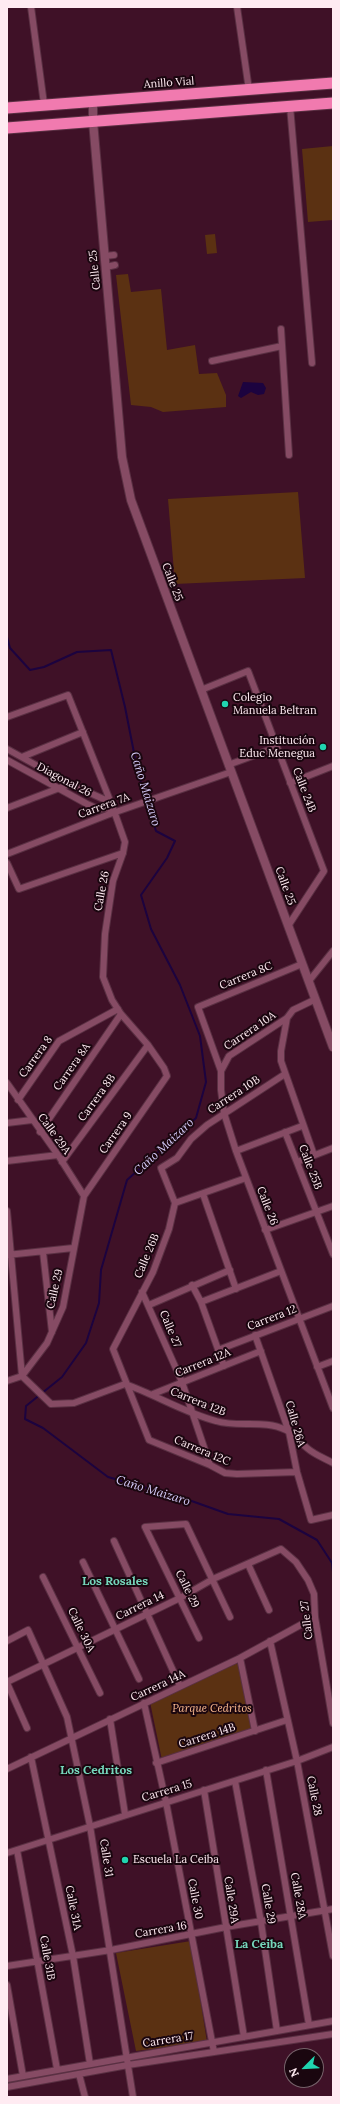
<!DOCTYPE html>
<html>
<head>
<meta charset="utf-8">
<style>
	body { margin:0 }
	#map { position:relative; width:340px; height:2104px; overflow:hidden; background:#3f1127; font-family:Lora,serif }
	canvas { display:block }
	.frame { position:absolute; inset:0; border:8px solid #ffebf2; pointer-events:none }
	.north { position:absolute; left:284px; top:2048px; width:40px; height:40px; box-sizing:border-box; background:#1a060f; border:1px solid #76626a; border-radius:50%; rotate:246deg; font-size:11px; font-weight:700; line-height:16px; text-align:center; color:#ffebf2 }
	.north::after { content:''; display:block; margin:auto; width:14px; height:18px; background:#20d5b0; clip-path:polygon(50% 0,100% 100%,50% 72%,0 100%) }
</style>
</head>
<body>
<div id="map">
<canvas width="340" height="2104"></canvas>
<div class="frame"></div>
<div class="north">N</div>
</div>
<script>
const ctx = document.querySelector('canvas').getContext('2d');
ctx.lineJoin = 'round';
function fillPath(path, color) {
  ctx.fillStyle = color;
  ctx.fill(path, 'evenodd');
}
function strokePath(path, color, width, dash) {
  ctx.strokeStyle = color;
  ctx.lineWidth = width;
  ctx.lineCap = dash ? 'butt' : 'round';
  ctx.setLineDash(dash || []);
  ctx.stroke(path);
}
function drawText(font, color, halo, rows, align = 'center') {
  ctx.font = font + ' Lora,serif';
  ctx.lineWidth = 4;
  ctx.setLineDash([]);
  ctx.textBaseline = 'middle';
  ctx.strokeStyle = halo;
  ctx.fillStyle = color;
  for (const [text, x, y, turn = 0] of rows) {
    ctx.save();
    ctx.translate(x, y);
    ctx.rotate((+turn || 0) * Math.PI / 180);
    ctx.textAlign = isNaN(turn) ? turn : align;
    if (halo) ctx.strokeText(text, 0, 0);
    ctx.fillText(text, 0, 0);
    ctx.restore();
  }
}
const green = new Path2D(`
	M 333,146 L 333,220 L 308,222 L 302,149 Z
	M 215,234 L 217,253 L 207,254 L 205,235 Z
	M 128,274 L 131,292 L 161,289 L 167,350 L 195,345 L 199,374 L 217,373 L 226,395 L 226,407 L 163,412 L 151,407 L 131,405 L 116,275 Z
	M 298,492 L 305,578 L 175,584 L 168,499 Z
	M 239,1659 L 253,1730 L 162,1760 L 150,1702 Z
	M 191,1941 L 207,2042 L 136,2051 L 116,1953 Z`);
const water = new Path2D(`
	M 243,382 L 263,383 L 266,388 L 264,394 L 258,395 L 251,392 L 241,398 L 238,396 Z`);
const stream = new Path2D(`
	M 7,637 L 10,648 L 30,670 L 44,667 L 77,652 L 111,650 L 125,707 L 138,773 L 156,831 L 175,841 L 167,858 L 141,895 L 151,929 L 180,985 L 200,1036 L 206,1082 L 196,1118 L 127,1180 L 101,1270 L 99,1303 L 86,1343 L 62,1377 L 26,1406 L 25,1419 L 43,1428 L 108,1477 L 186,1499 L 228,1514 L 279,1519 L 317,1540 L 332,1563 L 333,1572`);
const minor = new Path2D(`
	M 31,7 L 44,104
	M 237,7 L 249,90
	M 290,106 L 312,363
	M 105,256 L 114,255
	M 106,267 L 115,265
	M 281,329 L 289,455
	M 212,361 L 282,346
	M 201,690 L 248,671 L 324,871 L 288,926
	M 7,717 L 68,695 L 113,808 L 125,842 L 123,853 L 113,881 L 105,934 L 103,977 L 112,1000 L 121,1014 L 148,1045 L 164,1068 L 167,1076 L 84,1196 L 63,1307 L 47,1343 L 22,1376
	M 7,749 L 70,784 L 110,802
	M 22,757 L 83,732
	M 7,760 L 87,804 L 98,809 L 113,808
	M 228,765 L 277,747
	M 290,783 L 333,766
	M 7,808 L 70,784
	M 7,854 L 107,815 L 231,772
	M 7,863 L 19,889 L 123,853
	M 302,964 L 198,1007 L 221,1071 L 221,1090 L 224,1113 L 236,1151 L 333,1408
	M 309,981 L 333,951
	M 287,1018 L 281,1051 L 281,1061 L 314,1155
	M 221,1071 L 229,1056 L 287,1018 L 293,1010 L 316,999
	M 285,1074 L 207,1125 L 191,1139 L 177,1158 L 161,1168 L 175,1203 L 169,1229 L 153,1272 L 113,1349 L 149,1440 L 210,1465 L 225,1473 L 237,1474 L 297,1472
	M 7,1083 L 58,1155 L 84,1196
	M 18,1100 L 59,1041 L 118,1009
	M 7,1123 L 32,1120
	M 40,1132 L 121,1014
	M 285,1132 L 333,1254
	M 236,1151 L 302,1126
	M 7,1161 L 58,1155
	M 62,1162 L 148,1045
	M 297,1162 L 333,1148
	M 203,1194 L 236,1289
	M 175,1203 L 246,1178
	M 7,1211 L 22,1376 L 51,1404 L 74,1403 L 125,1384 C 156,1395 185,1413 216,1421 C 239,1428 264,1419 286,1430 C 294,1434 300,1442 307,1448 C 315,1455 324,1458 333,1463
	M 265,1230 L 333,1206
	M 43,1252 L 52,1332
	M 7,1255 L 73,1248
	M 192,1285 L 201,1302 L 224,1366
	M 142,1292 L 182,1382 L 210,1465
	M 201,1302 L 281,1271
	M 149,1305 L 230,1270
	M 255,1335 L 289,1432 L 297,1472 L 311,1520 L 333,1515
	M 218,1350 L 333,1306
	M 317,1367 L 333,1361
	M 7,1381 L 22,1376
	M 153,1394 L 261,1351
	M 114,1541 L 180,1686
	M 83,1562 L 139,1679
	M 248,1564 L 269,1610
	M 43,1577 L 100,1693
	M 199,1638 L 145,1527 L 186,1524 L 230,1617
	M 7,1641 L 28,1630 L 67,1717 L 90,1826 L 133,2097
	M 270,1641 L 297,1761 L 333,1956
	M 240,1658 L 255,1731
	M 7,1682 L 180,1598 L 213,1579 L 281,1549 L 296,1562 L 308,1580 L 314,1594 L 315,1617 L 333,1723
	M 7,1683 L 27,1728
	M 144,1703 L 166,1802 L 214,2052
	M 110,1719 L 125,1814
	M 31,1757 L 73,1956 L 90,2064
	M 156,1763 L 287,1720
	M 7,1769 L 240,1658 L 315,1617
	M 266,1770 L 309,2025
	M 235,1781 L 261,1922 L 277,2031
	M 204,1790 L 244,2037
	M 17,1850 L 57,2069
	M 7,1853 L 297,1761 L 333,1747
	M 7,1966 L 111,1950 L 226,1927 L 333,1909
	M 7,1985 L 23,2076
	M 79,2074 L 85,2097
	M 7,2079 L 333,2021
	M 7,2087 L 128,2065 L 333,2034`);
const tertiary = new Path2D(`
	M 93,102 L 93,121 L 122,457 L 131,500 L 333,1047`);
const trunk = new Path2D(`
	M 7,108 L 333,83
	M 7,128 L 333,103`);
const markers = [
	[225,704,4,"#20d5b0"],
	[323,747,4,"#20d5b0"],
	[125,1860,4,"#20d5b0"]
];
const streetNames = [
	["Anillo Vial",169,83,-4],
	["Calle 25",95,270,-96],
	["Calle 25",172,582,69],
	["Diagonal 26",64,780,28],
	["Calle 24B",304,790,69],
	["Carrera 7A",104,806,-20],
	["Calle 25",285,886,70],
	["Calle 26",102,891,-79],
	["Carrera 8C",246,976,-22],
	["Carrera 10A",250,1031,-34],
	["Carrera 8",36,1057,-54],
	["Carrera 8A",72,1067,-55],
	["Carrera 10B",234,1095,-33],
	["Carrera 8B",97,1098,-54],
	["Carrera 9",116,1133,-55],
	["Calle 29A",54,1134,54],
	["Calle 25B",310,1167,69],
	["Calle 26",267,1206,69],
	["Calle 26B",147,1256,-67],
	["Calle 29",55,1289,-77],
	["Carrera 12",272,1318,-21],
	["Calle 27",170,1329,67],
	["Carrera 12A",203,1363,-22],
	["Carrera 12B",198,1402,22],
	["Calle 26A",295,1424,74],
	["Carrera 12C",202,1451,23],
	["Calle 29",187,1589,64],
	["Carrera 14",140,1606,-26],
	["Calle 27",307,1620,-97],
	["Calle 30A",81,1630,64],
	["Carrera 14A",158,1686,-25],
	["Carrera 14B",207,1736,-18],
	["Carrera 15",167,1791,-17],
	["Calle 28",314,1796,79],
	["Calle 31",106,1858,81],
	["Calle 28A",298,1896,80],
	["Calle 30",195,1899,79],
	["Calle 29A",231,1900,81],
	["Calle 29",268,1904,80],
	["Calle 31A",73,1908,79],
	["Carrera 16",161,1930,-10],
	["Calle 31B",47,1958,80],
	["Carrera 17",168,2040,-9]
];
const poiNames = [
	["Colegio",233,698],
	["Manuela Beltran",233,711],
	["Institución",315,741,"right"],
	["Educ Menegua",315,754,"right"],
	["Escuela La Ceiba",133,1860]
];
const parkNames = [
	["Parque Cedritos",212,1709]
];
const waterNames = [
	["Caño Maizaro",145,789,73],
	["Caño Maizaro",164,1147,-43],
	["Caño Maizaro",153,1491,17]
];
const neighbourhoodNames = [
	["Los Rosales",115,1582],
	["Los Cedritos",96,1771],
	["La Ceiba",259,1945]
];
fillPath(green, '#5b3112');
fillPath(water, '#1c033f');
strokePath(stream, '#1c033f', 2);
strokePath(minor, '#5a3043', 8);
strokePath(tertiary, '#5a3043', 10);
strokePath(trunk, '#5a3043', 13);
strokePath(minor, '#864b64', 6);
strokePath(tertiary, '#864b64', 8);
strokePath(trunk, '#f17aaf', 11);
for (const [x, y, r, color] of markers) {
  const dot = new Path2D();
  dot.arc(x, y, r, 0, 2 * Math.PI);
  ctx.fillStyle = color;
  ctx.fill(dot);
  strokePath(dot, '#1a060f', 1.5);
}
drawText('11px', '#ffebf2', '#1a060f', streetNames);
drawText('11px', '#ffebf2', '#1a060f', poiNames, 'left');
drawText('italic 11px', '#febc91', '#1a060f', parkNames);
drawText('italic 12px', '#d6cdfb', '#1a060f', waterNames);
drawText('bold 12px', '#75d6bb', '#1a060f', neighbourhoodNames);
</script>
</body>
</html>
